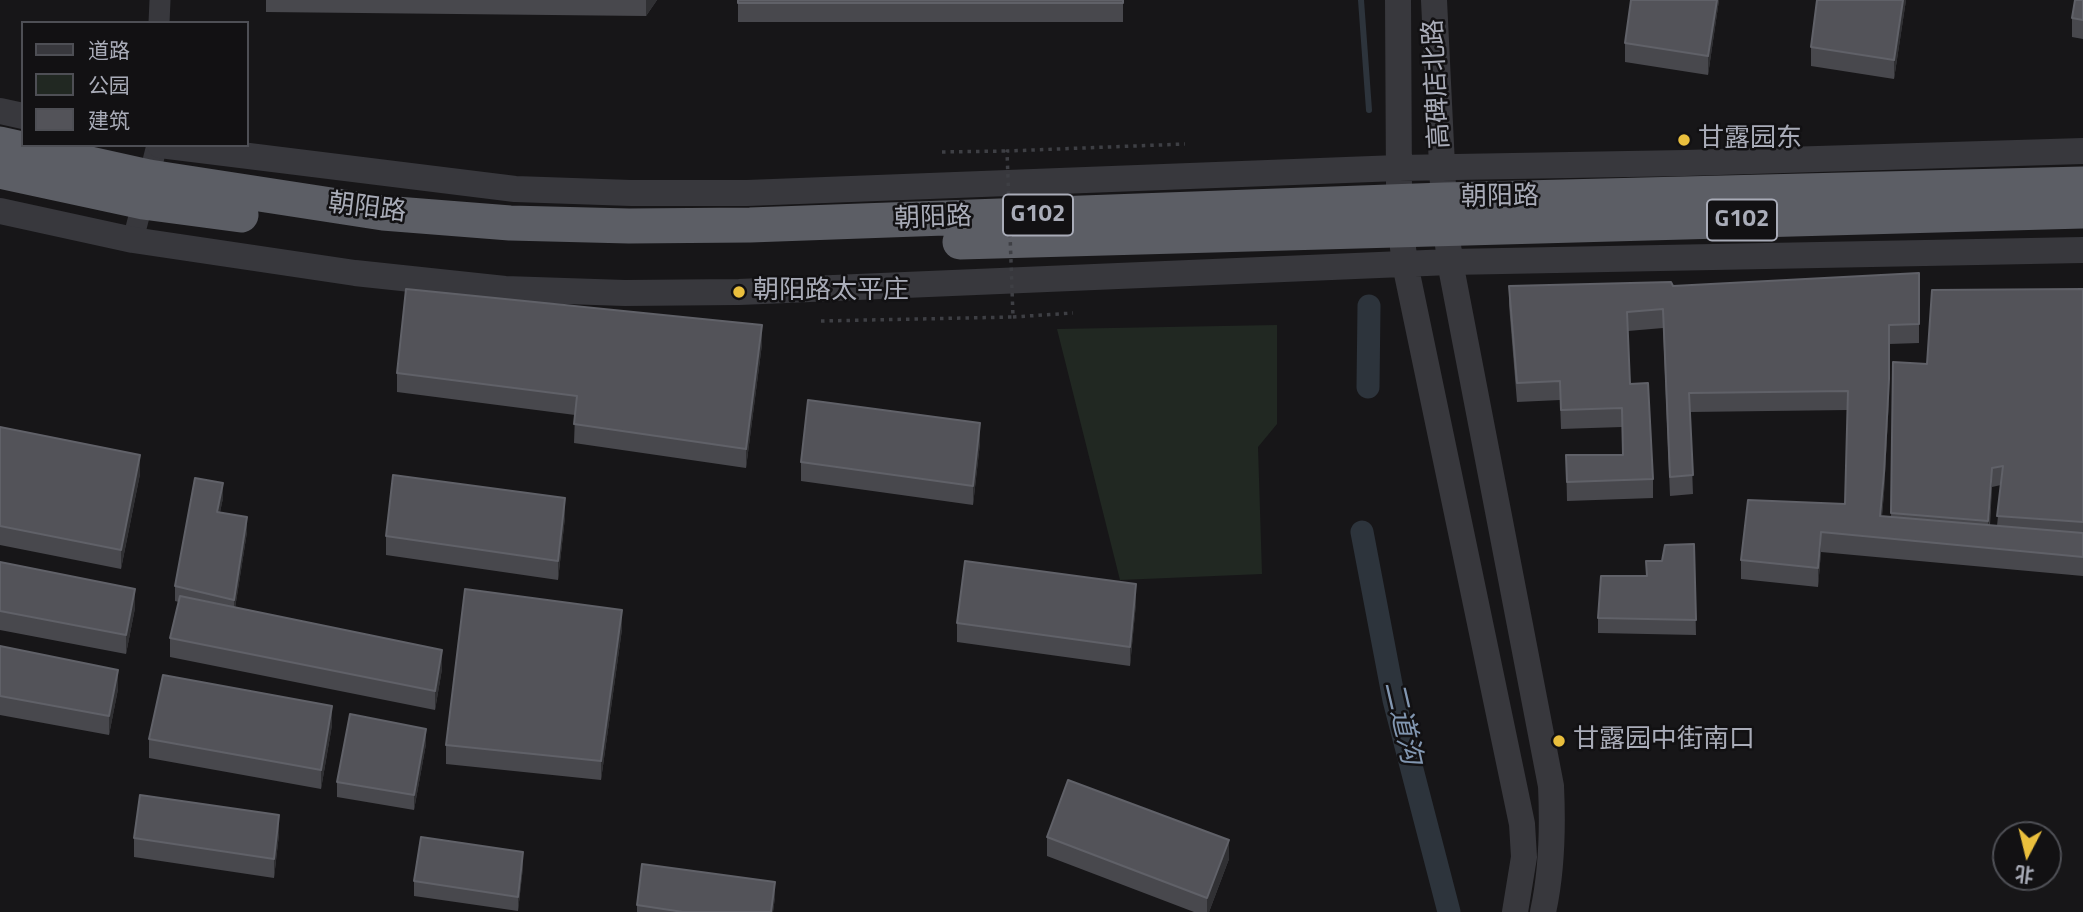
<!DOCTYPE html>
<html>
<head>
<meta charset="utf-8">
<style>
	body { margin:0 }
	#map { position:relative; width:2083px; height:912px; overflow:hidden; background:#171618; font-family:"Titillium Web","Noto Sans SC",sans-serif }
	canvas { display:block }
	.legend { position:absolute; left:21px; top:21px; width:228px; height:126px; box-sizing:border-box; background:#121113; border:2px solid #4e4f55; margin:0; padding:9px 12px; list-style:none; font-size:21px; color:#a9acb8 }
	.legend li { display:flex; align-items:center; gap:14px; height:35px }
	.legend b { width:35px; border:2px solid #4e4f55 }
	.north { position:absolute; left:1992px; top:821px; width:70px; height:70px; box-sizing:border-box; background:#121113; border:2px solid #4e4f55; border-radius:50%; rotate:187deg; font-size:19px; font-weight:700; line-height:28px; text-align:center; color:#a9acb8 }
	.north::after { content:''; display:block; margin:auto; width:24px; height:32px; background:#eabf3d; clip-path:polygon(50% 0,100% 100%,50% 72%,0 100%) }
</style>
</head>
<body>
<div id="map">
<canvas width="2083" height="912"></canvas>
<ul class="legend">
<li><b style="height:9px;background:#38383d"></b>道路</li>
<li><b style="height:19px;background:#212822"></b>公园</li>
<li><b style="height:19px;background:#535359"></b>建筑</li>
</ul>
<div class="north">北</div>
</div>
<script>
const ctx = document.querySelector('canvas').getContext('2d');
ctx.lineJoin = 'round';
function fillPath(path, color) {
  ctx.fillStyle = color;
  ctx.fill(path, 'evenodd');
}
function strokePath(path, color, width, dash) {
  ctx.strokeStyle = color;
  ctx.lineWidth = width;
  ctx.lineCap = dash ? 'butt' : 'round';
  ctx.setLineDash(dash || []);
  ctx.stroke(path);
}
function drawText(font, color, halo, rows, align = 'center') {
  ctx.font = font + ' "Titillium Web","Noto Sans SC",sans-serif';
  ctx.lineWidth = 5;
  ctx.setLineDash([]);
  ctx.textBaseline = 'middle';
  ctx.strokeStyle = halo;
  ctx.fillStyle = color;
  for (const [text, x, y, turn = 0] of rows) {
    ctx.save();
    ctx.translate(x, y);
    ctx.rotate((+turn || 0) * Math.PI / 180);
    ctx.textAlign = isNaN(turn) ? turn : align;
    if (halo) ctx.strokeText(text, 0, 0);
    ctx.fillText(text, 0, 0);
    ctx.restore();
  }
}
const green = new Path2D(`
	M 1277,325 L 1277,424 L 1258,447 L 1262,574 L 1120,580 L 1057,329 Z`);
const stream = new Path2D(`
	M 1361,0 L 1369,110`);
const canal = new Path2D(`
	M 1368,387 L 1369,306
	M 1362,532 L 1394,700 L 1449,912`);
const path = new Path2D(`
	M 942,152 L 1007,151
	M 1013,317 L 1073,313`);
const minor = new Path2D(`
	M 159,23 L 160,0
	M 133,240 L 157,145`);
const tertiary = new Path2D(`
	M 1398,0 L 1399,185
	M 1434,0 L 1443,186
	M 0,111 L 23,116
	M 160,145 L 515,189 L 631,193 L 747,193 L 1398,168 L 1685,163 L 2083,151
	M 0,211 L 133,240 L 355,273 L 505,289 L 625,293 L 739,292 L 1450,262 L 2083,250
	M 1448,245 L 1450,262 L 1551,786 C 1553,828 1552,871 1543,912
	M 1403,248 L 1405,264 L 1522,824 L 1524,857 L 1515,912`);
const trunk = new Path2D(`
	M 0,144 L 149,177 L 383,213 L 510,223 L 629,226 L 750,225 L 1444,200 L 2083,184
	M 0,171 L 143,202 L 241,215
	M 960,242 L 2083,211`);
const pathBridge = new Path2D(`
	M 821,321 L 1013,317 L 1007,151 L 1185,144`);
const wall = new Path2D(`
	M 266,0 L 657,0 L 646,16 L 266,12 Z
	M 738,0 L 1123,0 L 1123,22 L 738,22 Z
	M 1719,0 L 1708,75 L 1625,62 L 1625,43 Z
	M 1817,0 L 1906,0 L 1894,79 L 1811,66 L 1811,47 Z
	M 2083,0 L 2083,39 L 2072,37 L 2072,18 Z
	M 1919,273 L 1919,343 L 1889,344 L 1889,398 L 1884,493 L 1882,516 L 1891,517 L 1893,362 L 1927,364 L 2083,289 L 2083,576 L 1821,552 L 1818,587 L 1741,579 L 1741,560 L 1845,504 L 1848,410 L 1690,412 L 1693,494 L 1670,496 L 1663,328 L 1628,331 L 1630,384 L 1653,479 L 1653,498 L 1567,501 L 1566,455 L 1622,455 L 1622,427 L 1561,429 L 1560,400 L 1517,402 L 1509,305 L 1509,286 L 1673,286 ZM 2001,485 L 1997,526 L 1990,525 L 1992,487 Z
	M 762,344 L 746,468 L 574,443 L 575,415 L 397,392 L 397,373 Z
	M 0,427 L 140,474 L 121,569 L 0,545 Z
	M 980,443 L 973,505 L 801,481 L 801,462 Z
	M 223,498 L 220,512 L 247,532 L 235,608 L 442,669 L 435,710 L 170,657 L 170,638 L 179,602 L 175,601 L 175,586 Z
	M 565,517 L 558,580 L 386,555 L 386,536 Z
	M 1694,544 L 1696,635 L 1598,633 L 1598,618 L 1646,576 L 1646,561 L 1662,561 Z
	M 0,562 L 135,608 L 126,654 L 0,630 Z
	M 1136,603 L 1130,666 L 957,642 L 957,623 Z
	M 622,629 L 601,780 L 446,764 L 446,745 Z
	M 0,646 L 118,689 L 109,735 L 0,715 Z
	M 332,725 L 321,789 L 149,758 L 149,739 Z
	M 426,744 L 414,810 L 337,797 L 337,782 Z
	M 279,834 L 274,878 L 134,857 L 134,838 Z
	M 1047,837 L 1229,859 L 1209,912 L 1194,912 L 1047,856 Z
	M 523,867 L 518,911 L 414,896 L 414,881 Z
	M 775,897 L 773,912 L 637,912 L 637,905 Z`);
const shadedWall = new Path2D(`
	M 646,0 L 657,0 L 646,16 Z
	M 1717,0 L 1719,0 L 1708,75 L 1708,56 Z
	M 1903,0 L 1906,0 L 1894,79 L 1894,60 Z
	M 762,325 L 762,344 L 746,468 L 746,449 Z
	M 1889,325 L 1889,398 L 1884,493 L 1880,535 Z
	M 980,423 L 980,443 L 973,505 L 973,486 Z
	M 140,455 L 140,474 L 121,569 L 121,550 Z
	M 1992,468 L 1992,487 L 1988,540 L 1988,521 Z
	M 223,483 L 223,498 L 217,527 L 217,512 Z
	M 565,498 L 565,517 L 558,580 L 558,561 Z
	M 247,517 L 247,532 L 234,615 L 234,600 Z
	M 1821,532 L 1821,552 L 1818,587 L 1818,568 Z
	M 1136,584 L 1136,603 L 1130,666 L 1130,647 Z
	M 135,589 L 135,608 L 126,654 L 126,635 Z
	M 622,610 L 622,629 L 601,780 L 601,761 Z
	M 442,650 L 442,669 L 435,710 L 435,691 Z
	M 118,670 L 118,689 L 109,735 L 109,716 Z
	M 332,706 L 332,725 L 321,789 L 321,770 Z
	M 426,729 L 426,744 L 414,810 L 414,795 Z
	M 279,815 L 279,834 L 274,878 L 274,859 Z
	M 1229,840 L 1229,859 L 1209,912 L 1207,912 L 1207,898 Z
	M 523,852 L 523,867 L 518,911 L 518,897 Z
	M 775,882 L 775,897 L 773,912 L 771,912 Z`);
const building = new Path2D(`
	M 738,0 L 1123,0 L 1123,3 L 738,3 Z
	M 1631,0 L 1717,0 L 1708,56 L 1625,43 Z
	M 1817,0 L 1903,0 L 1894,60 L 1811,47 Z
	M 2075,0 L 2083,0 L 2083,20 L 2072,18 Z
	M 1919,273 L 1919,324 L 1889,325 L 1889,379 L 1884,473 L 1880,516 L 2083,533 L 2083,557 L 1821,532 L 1818,568 L 1741,560 L 1748,500 L 1845,504 L 1848,391 L 1689,393 L 1693,475 L 1670,477 L 1663,309 L 1627,312 L 1630,384 L 1648,383 L 1653,479 L 1567,482 L 1566,455 L 1623,455 L 1622,408 L 1561,410 L 1560,381 L 1517,383 L 1509,286 L 1671,282 L 1673,286 Z
	M 406,289 L 762,325 L 746,449 L 574,424 L 577,396 L 397,373 Z
	M 2083,289 L 2083,522 L 1997,516 L 2003,466 L 1992,468 L 1988,521 L 1891,513 L 1893,362 L 1927,364 L 1932,290 Z
	M 808,400 L 980,423 L 973,486 L 801,462 Z
	M 0,427 L 140,455 L 121,550 L 0,526 Z
	M 393,475 L 565,498 L 558,561 L 386,536 Z
	M 195,478 L 223,483 L 217,512 L 247,517 L 234,600 L 175,586 Z
	M 1694,544 L 1696,620 L 1598,618 L 1601,576 L 1647,576 L 1646,561 L 1662,561 L 1665,545 Z
	M 965,561 L 1136,584 L 1130,647 L 957,623 Z
	M 0,562 L 135,589 L 126,635 L 0,611 Z
	M 465,589 L 622,610 L 601,761 L 446,745 Z
	M 180,596 L 442,650 L 435,691 L 170,638 Z
	M 0,646 L 118,670 L 109,716 L 0,696 Z
	M 163,675 L 332,706 L 321,770 L 149,739 Z
	M 350,714 L 426,729 L 414,795 L 337,782 Z
	M 1068,780 L 1229,840 L 1207,898 L 1047,837 Z
	M 140,795 L 279,815 L 274,859 L 134,838 Z
	M 421,837 L 523,852 L 518,897 L 414,881 Z
	M 642,864 L 775,882 L 771,912 L 683,912 L 637,905 Z`);
const markers = [
	[1684,140,7,"#eabf3d"],
	[739,292,7,"#eabf3d"],
	[1559,741,7,"#eabf3d"]
];
const shields = [
	[1038,215,70],
	[1742,220,70]
];
const shieldNames = [
	["G102",1038,215],
	["G102",1742,220]
];
const streetNames = [
	["高碑店北路",1438,84,-93],
	["朝阳路",1500,198,-1],
	["朝阳路",367,209,7],
	["朝阳路",933,219,-2]
];
const poiNames = [
	["甘露园东",1698,140],
	["朝阳路太平庄",753,292],
	["甘露园中街南口",1573,741]
];
const waterNames = [
	["二道沟",1401,723,77]
];
fillPath(green, '#212822');
strokePath(stream, '#2d343c', 6);
strokePath(canal, '#2d343c', 23);
strokePath(path, '#3e3f44', 3.5, [3.5, 5]);
strokePath(minor, '#38383d', 21);
strokePath(tertiary, '#38383d', 26);
strokePath(trunk, '#5c5e65', 35);
strokePath(pathBridge, '#3e3f44', 3.5, [3.5, 5]);
fillPath(wall, '#48484d');
fillPath(shadedWall, '#303033');
fillPath(building, '#535359');
strokePath(building, '#606168', 2);
for (const [x, y, r, color] of markers) {
  const dot = new Path2D();
  dot.arc(x, y, r, 0, 2 * Math.PI);
  ctx.fillStyle = color;
  ctx.fill(dot);
  strokePath(dot, '#121113', 2.5);
}
for (const [x, y, w] of shields) {
  const box = new Path2D();
  box.roundRect(x - w / 2, y - 20.5, w, 41, 5);
  ctx.fillStyle = '#121113';
  ctx.fill(box);
  strokePath(box, '#a9acb8', 2);
}
drawText('bold 24px', '#a9acb8', null, shieldNames);
drawText('26px', '#a9acb8', '#121113', streetNames);
drawText('26px', '#a9acb8', '#121113', poiNames, 'left');
drawText('italic 28px', '#8297b1', '#121113', waterNames);
</script>
</body>
</html>
